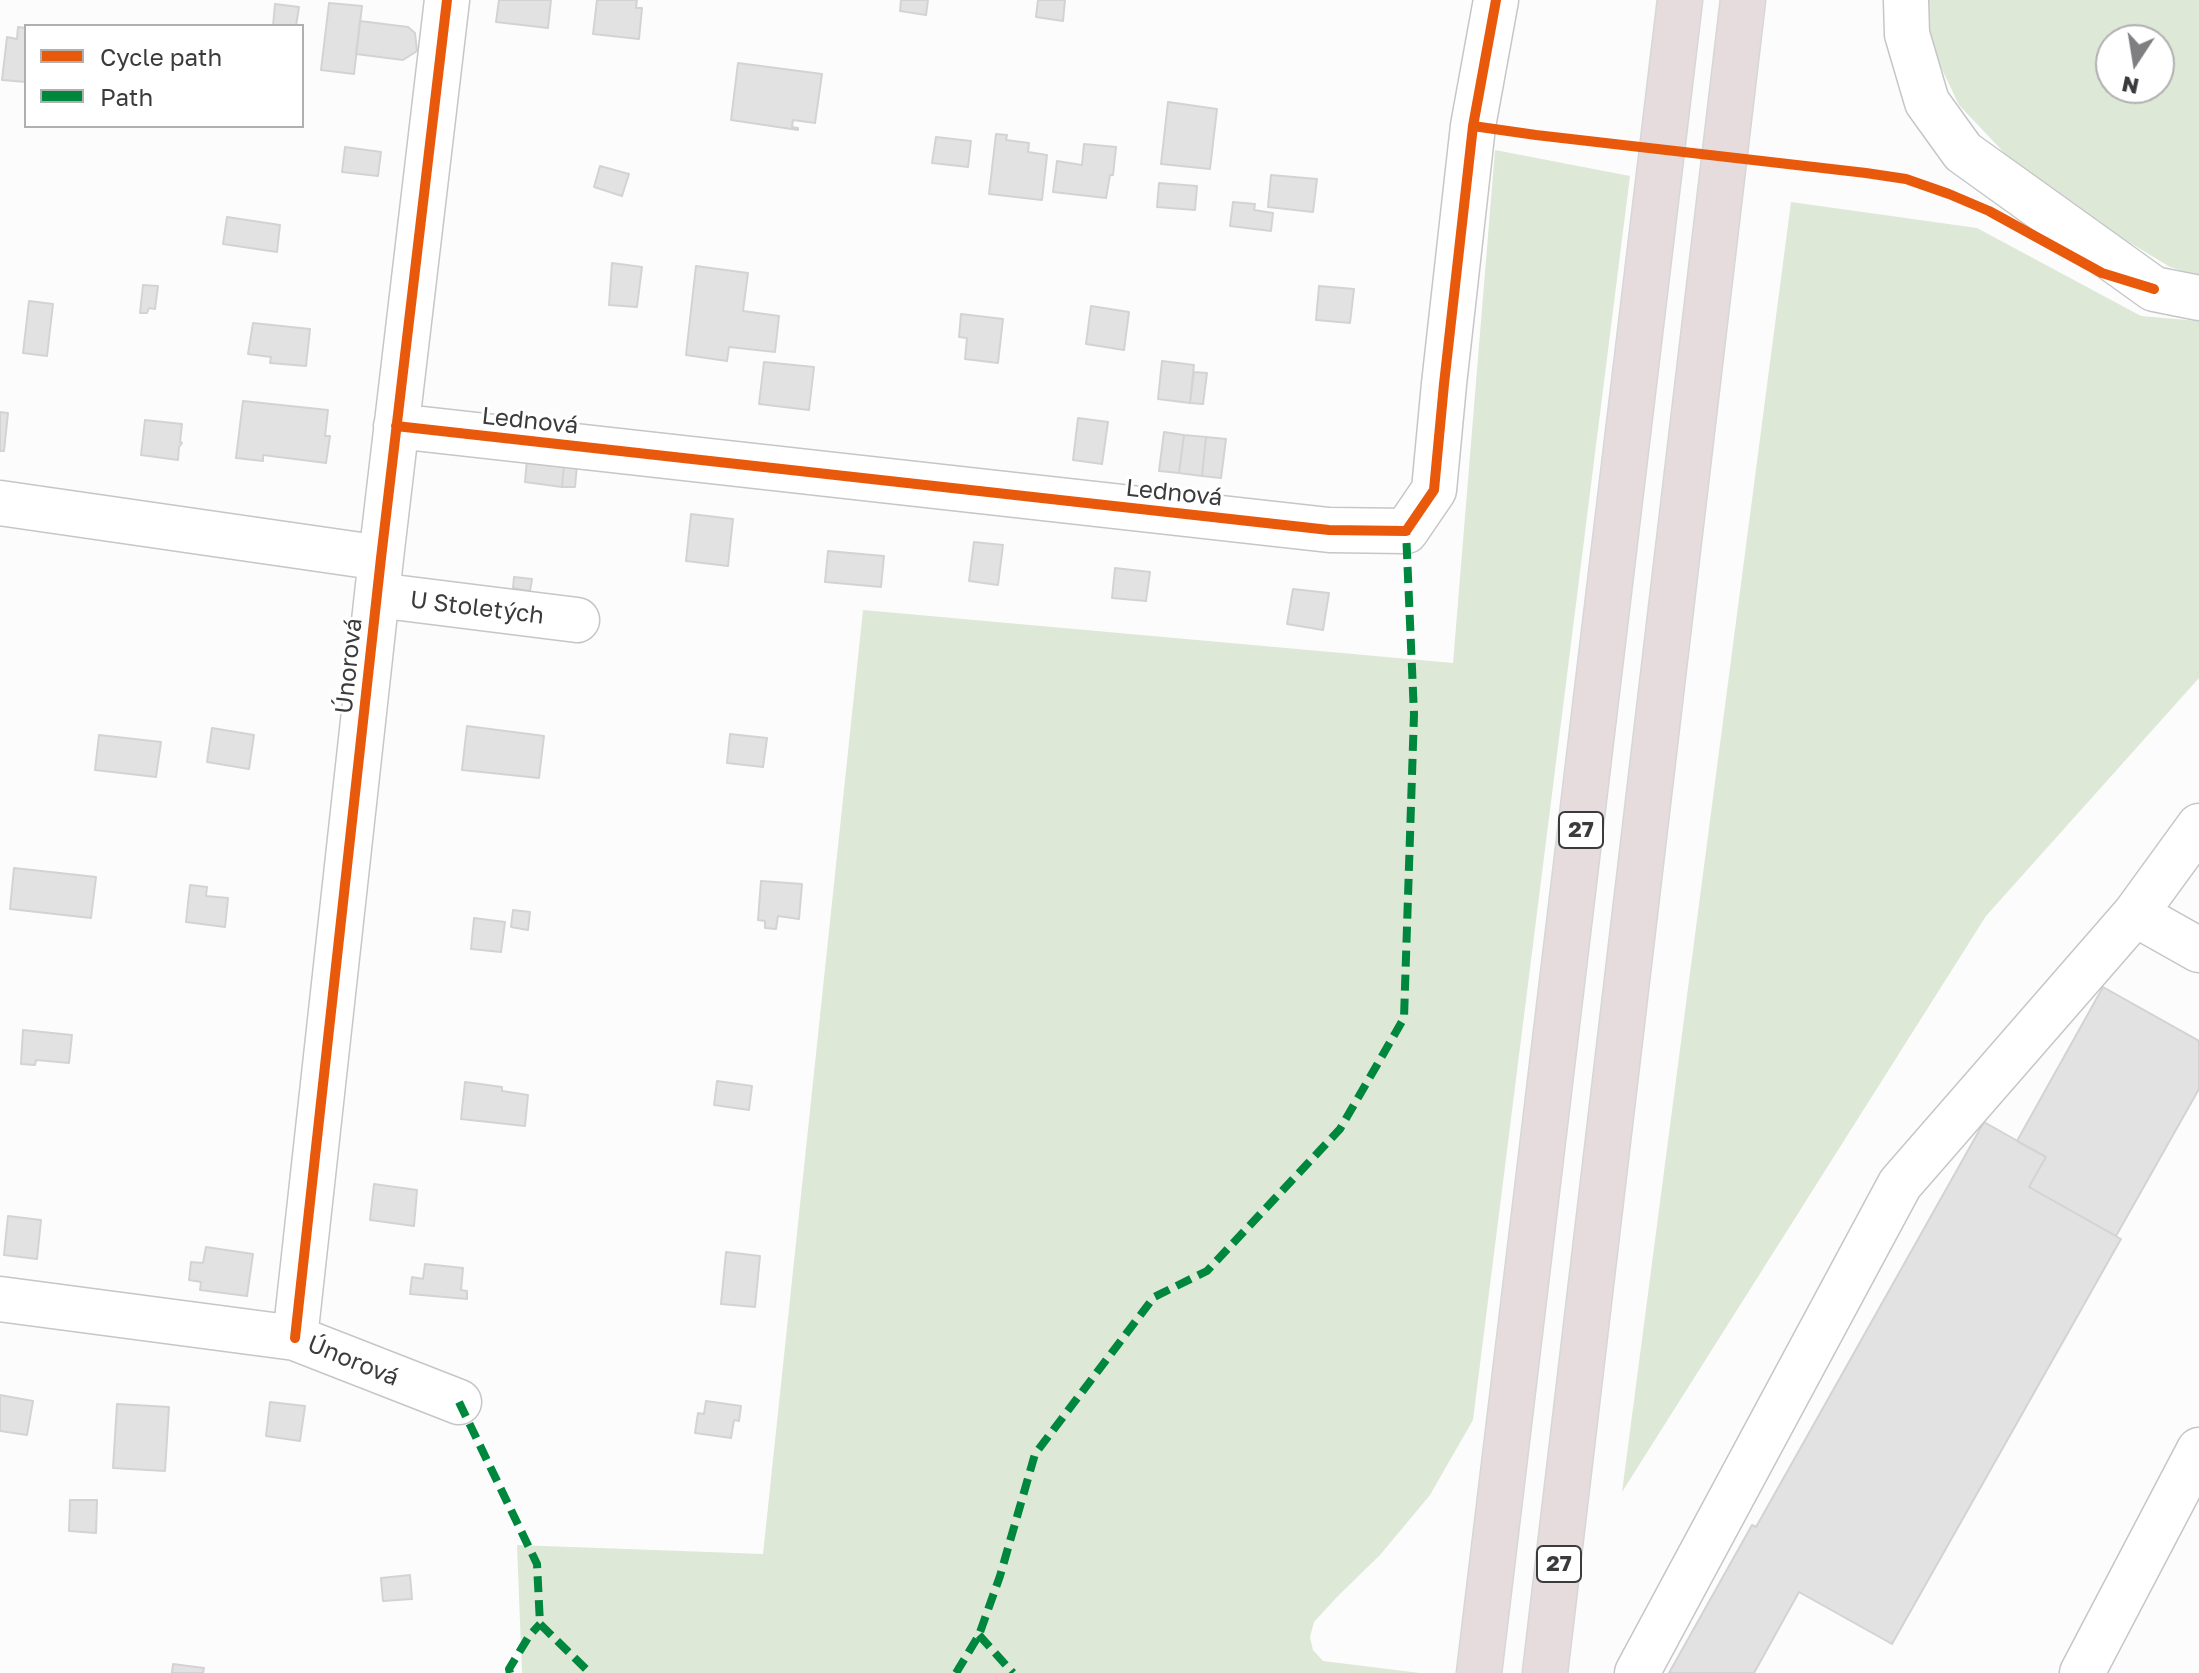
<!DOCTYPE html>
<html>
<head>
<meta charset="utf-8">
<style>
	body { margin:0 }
	#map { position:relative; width:2199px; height:1673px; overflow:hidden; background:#fcfcfd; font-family:"Golos Text",sans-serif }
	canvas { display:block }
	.legend { position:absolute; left:24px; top:24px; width:280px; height:104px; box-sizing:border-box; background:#fff; border:2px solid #b1b0b1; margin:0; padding:10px 14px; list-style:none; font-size:24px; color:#3b3a3d }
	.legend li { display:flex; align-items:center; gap:16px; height:40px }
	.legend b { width:40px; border:2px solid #b1b0b1 }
	.north { position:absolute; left:2095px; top:24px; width:80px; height:80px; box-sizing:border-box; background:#fff; border:2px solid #b1b0b1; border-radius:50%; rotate:192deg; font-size:22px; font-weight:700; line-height:32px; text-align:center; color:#3b3a3d }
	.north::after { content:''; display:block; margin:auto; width:28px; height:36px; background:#7f7e80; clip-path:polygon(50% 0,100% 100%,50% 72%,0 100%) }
</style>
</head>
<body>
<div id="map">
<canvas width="2199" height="1673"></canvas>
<ul class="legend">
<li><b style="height:10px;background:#e8590c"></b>Cycle path</li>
<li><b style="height:10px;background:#00873e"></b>Path</li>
</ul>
<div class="north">N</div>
</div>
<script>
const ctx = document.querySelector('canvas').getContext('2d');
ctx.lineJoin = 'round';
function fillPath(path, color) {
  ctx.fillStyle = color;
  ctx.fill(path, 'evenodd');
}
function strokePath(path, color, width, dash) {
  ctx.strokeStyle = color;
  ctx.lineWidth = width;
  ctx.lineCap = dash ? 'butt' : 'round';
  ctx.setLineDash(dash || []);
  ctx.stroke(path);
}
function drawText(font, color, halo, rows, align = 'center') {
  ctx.font = font + ' "Golos Text",sans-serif';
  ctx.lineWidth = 6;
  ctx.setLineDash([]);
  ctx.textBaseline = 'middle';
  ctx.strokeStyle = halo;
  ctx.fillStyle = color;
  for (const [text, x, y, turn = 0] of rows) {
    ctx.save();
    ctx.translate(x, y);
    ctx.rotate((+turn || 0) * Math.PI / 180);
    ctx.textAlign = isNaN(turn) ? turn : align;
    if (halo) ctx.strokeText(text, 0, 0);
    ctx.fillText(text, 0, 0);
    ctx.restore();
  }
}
const green = new Path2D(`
	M 1922,0 L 2199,0 L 2199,276 L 2170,267 L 2096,222 L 2009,158 L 1959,105 L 1929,42 ZM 2111,40 L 2159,40 L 2159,88 L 2111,88 Z
	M 1495,150 L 1630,176 L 1473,1420 L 1430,1495 L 1380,1555 L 1338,1596 L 1314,1622 L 1310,1637 L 1313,1650 L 1323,1661 L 1420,1673 L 522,1673 L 517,1545 L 763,1554 L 863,610 L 1453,663 Z
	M 1791,202 L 1977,228 L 2141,316 L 2199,321 L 2199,678 L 1986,916 L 1622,1492 Z`);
const building = new Path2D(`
	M 499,0 L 551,0 L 548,28 L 496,22 Z
	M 597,0 L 637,0 L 636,8 L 642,8 L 639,39 L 593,34 Z
	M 901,0 L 928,0 L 926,15 L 900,11 Z
	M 1038,0 L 1065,0 L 1063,21 L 1036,17 Z
	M 329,3 L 362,6 L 354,74 L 321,70 Z
	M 275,4 L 299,7 L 296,26 L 273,26 Z
	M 360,21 L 408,27 L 415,33 L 417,51 L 403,60 L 356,54 Z
	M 18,27 L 26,28 L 26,82 L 2,80 L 7,37 L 17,39 Z
	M 738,63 L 822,74 L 815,123 L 793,120 L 792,127 L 798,128 L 798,130 L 731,120 Z
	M 1168,102 L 1217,109 L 1210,169 L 1161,164 Z
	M 996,134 L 1007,135 L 1006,140 L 1029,143 L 1028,152 L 1047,155 L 1042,200 L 989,194 Z
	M 936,137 L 971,141 L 968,167 L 932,163 Z
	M 1084,144 L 1116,147 L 1113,175 L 1110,175 L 1106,198 L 1053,192 L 1057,161 L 1082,165 Z
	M 345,147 L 381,152 L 378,176 L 342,172 Z
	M 600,166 L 629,174 L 622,196 L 594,187 Z
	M 1271,175 L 1317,179 L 1313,212 L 1268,207 Z
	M 1159,183 L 1197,186 L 1195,210 L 1157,207 Z
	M 1233,202 L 1255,204 L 1254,210 L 1273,213 L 1271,231 L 1230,226 Z
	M 227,217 L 280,225 L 277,252 L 223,244 Z
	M 612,263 L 642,267 L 637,307 L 609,305 Z
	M 696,266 L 748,273 L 743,311 L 779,316 L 775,352 L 729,347 L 727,361 L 686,355 Z
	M 143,285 L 158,286 L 155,309 L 149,308 L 147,313 L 140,313 Z
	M 1319,286 L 1354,289 L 1350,323 L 1316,320 Z
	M 29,301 L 53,304 L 47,356 L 23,353 Z
	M 1091,306 L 1129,312 L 1124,350 L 1086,344 Z
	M 961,314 L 1003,319 L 998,363 L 965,359 L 967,338 L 959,337 Z
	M 253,323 L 310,329 L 306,366 L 270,363 L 271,357 L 248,354 Z
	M 1162,361 L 1194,365 L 1190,403 L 1158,399 Z
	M 764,362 L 814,367 L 809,410 L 759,404 Z
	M 1194,372 L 1207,373 L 1203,404 L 1190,403 Z
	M 243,401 L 328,410 L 325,436 L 330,436 L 326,463 L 263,455 L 263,461 L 236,458 Z
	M 0,412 L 8,413 L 4,451 L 0,451 Z
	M 1078,418 L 1108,422 L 1102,464 L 1073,460 Z
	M 145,420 L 182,424 L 180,442 L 182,443 L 179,447 L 178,460 L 141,455 Z
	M 1164,432 L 1184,435 L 1179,473 L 1159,471 Z
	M 1184,435 L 1206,437 L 1202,476 L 1179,473 Z
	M 1206,437 L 1226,439 L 1221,478 L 1202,476 Z
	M 527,459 L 564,464 L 562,487 L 525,482 Z
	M 564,464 L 577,465 L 575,487 L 562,487 Z
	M 691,514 L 733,519 L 728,566 L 686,561 Z
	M 974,542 L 1003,545 L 998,585 L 969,581 Z
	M 828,551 L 884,556 L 881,587 L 825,582 Z
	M 1115,568 L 1150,572 L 1146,601 L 1112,598 Z
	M 514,577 L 532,579 L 530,591 L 513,588 Z
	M 1293,589 L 1329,593 L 1323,630 L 1287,624 Z
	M 467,726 L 544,736 L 539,778 L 462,770 Z
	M 212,728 L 254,735 L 249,769 L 207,762 Z
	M 730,734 L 767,738 L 763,767 L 727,763 Z
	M 99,735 L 161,742 L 156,777 L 95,770 Z
	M 14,868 L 96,877 L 91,918 L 10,909 Z
	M 761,881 L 802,884 L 799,919 L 778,916 L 776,929 L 765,928 L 765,921 L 758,920 Z
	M 190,885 L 207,887 L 206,896 L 228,898 L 225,927 L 186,922 Z
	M 513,910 L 530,912 L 528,930 L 511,927 Z
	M 474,918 L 505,922 L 501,952 L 471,949 Z
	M 2103,987 L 2199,1041 L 2199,1089 L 2116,1236 L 2029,1187 L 2046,1157 L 2017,1141 Z
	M 23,1030 L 72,1035 L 69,1063 L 36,1060 L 35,1065 L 21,1064 Z
	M 717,1081 L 752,1086 L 749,1110 L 714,1105 Z
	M 465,1082 L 502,1087 L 502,1091 L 528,1095 L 525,1126 L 461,1119 Z
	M 1984,1122 L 2046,1157 L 2029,1187 L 2121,1239 L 1892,1644 L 1799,1592 L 1754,1673 L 1669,1673 L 1752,1525 L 1756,1527 Z
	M 374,1184 L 417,1190 L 414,1226 L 370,1220 Z
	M 8,1216 L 41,1220 L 37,1259 L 4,1255 Z
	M 206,1247 L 253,1254 L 247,1296 L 200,1290 L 201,1282 L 189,1280 L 191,1262 L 203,1263 Z
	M 726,1252 L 760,1256 L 755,1307 L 721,1304 Z
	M 425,1264 L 463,1268 L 461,1290 L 467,1291 L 467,1299 L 410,1294 L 412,1277 L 423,1279 Z
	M 0,1395 L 33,1401 L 27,1435 L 0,1431 Z
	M 706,1401 L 741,1406 L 739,1421 L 734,1420 L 731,1438 L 695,1433 L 698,1413 L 704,1414 Z
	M 270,1402 L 305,1406 L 300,1441 L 266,1436 Z
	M 117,1404 L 169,1407 L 165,1471 L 113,1468 Z
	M 70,1500 L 97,1500 L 96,1533 L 69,1531 Z
	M 410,1575 L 412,1599 L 383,1601 L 381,1578 Z
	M 173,1664 L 204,1668 L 203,1673 L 172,1673 Z`);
const minor = new Path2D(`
	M 1906,0 L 1907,34 L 1927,102 L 1963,152 L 2154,289 L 2199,298
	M 396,426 L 1329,530 L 1406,531 L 1434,490 L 1444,384 L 1473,126 L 1496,0
	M 0,503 L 381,558
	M 377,595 L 577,620
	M 2199,826 L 2135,914 L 2199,950
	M 0,1299 L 295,1338 L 459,1402
	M 295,1338 L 381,558 L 447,0
	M 1637,1673 L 1900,1184 L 2135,914
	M 2082,1673 L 2199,1450`);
const highway = new Path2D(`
	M 1479,1673 L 1680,0
	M 1545,1673 L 1743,0`);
const quiet = new Path2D(`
	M 459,1402 L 537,1564 L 540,1624 L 590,1673
	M 979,1635 L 1013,1673
	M 510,1673 L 509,1669 L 529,1636 L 540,1624
	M 956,1673 L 979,1635 L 1000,1576 L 1035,1454 L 1154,1297 L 1207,1271 L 1340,1129 L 1404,1018 L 1414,714 L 1406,531`);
const cycleway = new Path2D(`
	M 1473,126 L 1536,135 L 1866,173 L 1906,179 L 1949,194 L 1989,211 L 2102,273 L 2154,289
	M 396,426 L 1329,530 L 1406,531 L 1434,490 L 1444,384 L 1473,126 L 1496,0
	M 295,1338 L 381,558 L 447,0`);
const shields = [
	[1581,830,44],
	[1559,1564,44]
];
const shieldNames = [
	["27",1581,830],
	["27",1559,1564]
];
const streetNames = [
	["Lednová",530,421,6],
	["Lednová",1174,493,6],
	["U Stoletých",477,608,7],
	["Únorová",349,666,-84],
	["Únorová",353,1361,22]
];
fillPath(green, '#dee8d6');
fillPath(building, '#e3e2e3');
strokePath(building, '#d4d3d4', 2);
strokePath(minor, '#c6c6c8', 47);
strokePath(highway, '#d7d7d7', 47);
strokePath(minor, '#fff', 44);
strokePath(highway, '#e6dcdd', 44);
strokePath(quiet, '#00873e', 8, [16, 8]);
strokePath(cycleway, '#e8590c', 10);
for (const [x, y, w] of shields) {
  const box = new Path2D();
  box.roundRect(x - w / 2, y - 18, w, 36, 6);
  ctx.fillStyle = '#fff';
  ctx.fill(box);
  strokePath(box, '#3b3a3d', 2);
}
drawText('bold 22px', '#3b3a3d', null, shieldNames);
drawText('24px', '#3b3a3d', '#fff', streetNames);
</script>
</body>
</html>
